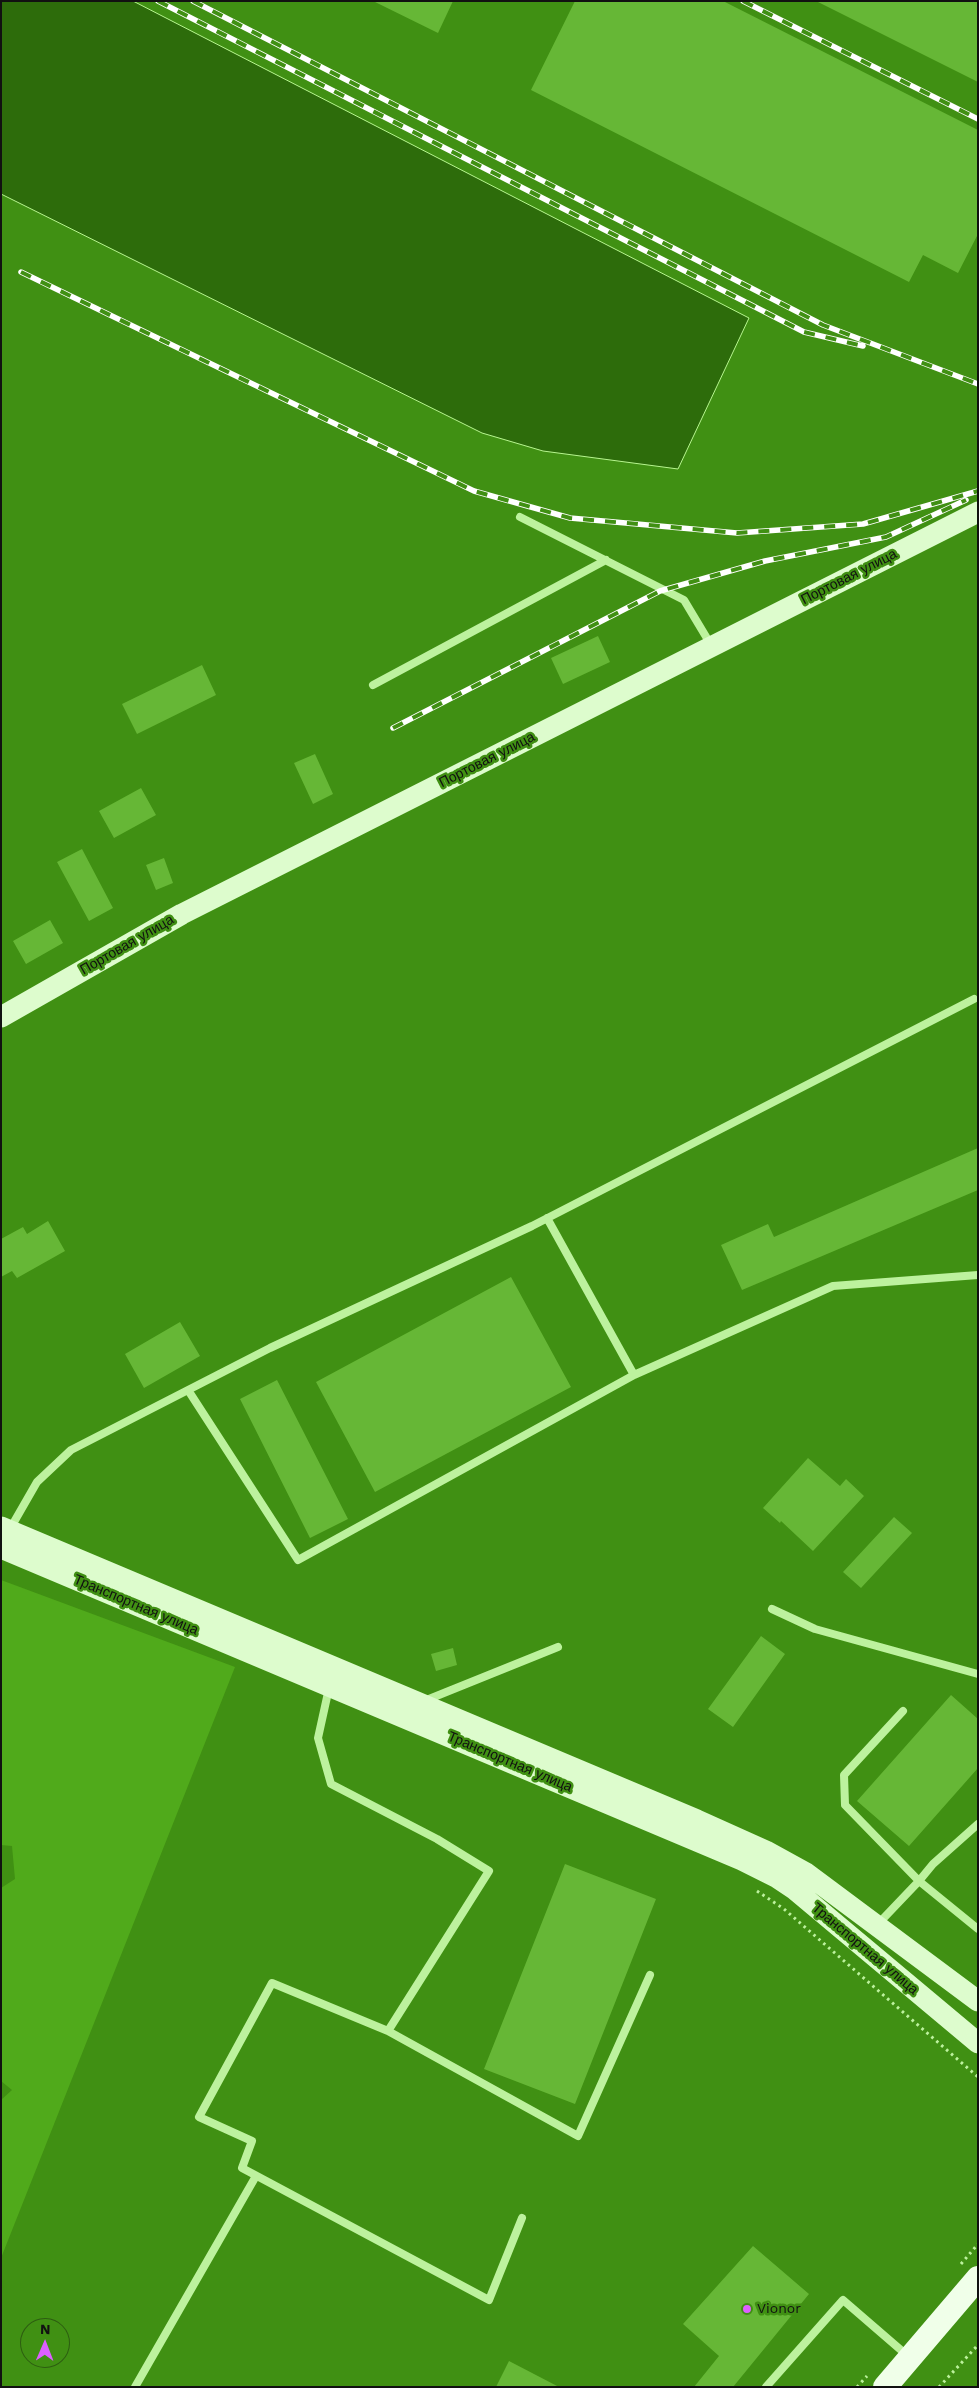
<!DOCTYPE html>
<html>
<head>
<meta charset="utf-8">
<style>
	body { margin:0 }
	#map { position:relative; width:979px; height:2388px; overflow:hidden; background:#409013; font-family:"Work Sans",sans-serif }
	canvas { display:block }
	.frame { position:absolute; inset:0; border:2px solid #111; pointer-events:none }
	.north { position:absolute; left:20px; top:2318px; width:50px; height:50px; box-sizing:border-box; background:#409013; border:1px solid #2d5d12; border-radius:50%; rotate:1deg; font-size:14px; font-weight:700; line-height:20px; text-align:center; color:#111 }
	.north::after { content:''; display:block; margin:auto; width:18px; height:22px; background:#dd5fff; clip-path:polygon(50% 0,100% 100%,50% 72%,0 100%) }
</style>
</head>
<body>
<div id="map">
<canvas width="979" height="2388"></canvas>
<div class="frame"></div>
<div class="north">N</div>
</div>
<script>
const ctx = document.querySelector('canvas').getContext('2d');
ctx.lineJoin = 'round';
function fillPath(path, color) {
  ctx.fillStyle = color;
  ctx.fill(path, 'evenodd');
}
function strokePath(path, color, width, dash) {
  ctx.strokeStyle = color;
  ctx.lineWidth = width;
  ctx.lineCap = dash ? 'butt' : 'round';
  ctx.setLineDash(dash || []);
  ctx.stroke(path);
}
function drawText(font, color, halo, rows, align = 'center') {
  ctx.font = font + ' "Work Sans",sans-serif';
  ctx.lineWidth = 5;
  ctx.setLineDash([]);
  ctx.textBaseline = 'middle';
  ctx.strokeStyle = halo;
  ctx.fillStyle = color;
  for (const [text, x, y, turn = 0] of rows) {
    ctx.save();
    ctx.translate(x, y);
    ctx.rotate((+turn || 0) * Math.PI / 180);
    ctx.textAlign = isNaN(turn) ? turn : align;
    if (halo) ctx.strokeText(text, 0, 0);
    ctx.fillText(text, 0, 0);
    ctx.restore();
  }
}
const green = new Path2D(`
	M 1,1580 L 235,1667 L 1,2258 L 1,2100 L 12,2090 L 1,2081 L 1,1888 L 15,1879 L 12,1846 L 1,1845 Z`);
const water = new Path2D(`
	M 1,1 L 133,1 L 749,318 L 678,469 L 543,451 L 482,433 L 1,194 Z`);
const building = new Path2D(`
	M 373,1 L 453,1 L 438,33 Z
	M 575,1 L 723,1 L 978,130 L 978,234 L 958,273 L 923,255 L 909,282 L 531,90 Z
	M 816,1 L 978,1 L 978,82 Z
	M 598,636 L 610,662 L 563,684 L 551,658 Z
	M 202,665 L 216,695 L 137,734 L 122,704 Z
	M 315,754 L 333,794 L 313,804 L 294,763 Z
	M 141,788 L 156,815 L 114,838 L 99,811 Z
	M 82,849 L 113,908 L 89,921 L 57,862 Z
	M 164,858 L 173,883 L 156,890 L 146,865 Z
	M 50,920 L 63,943 L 26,964 L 13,941 Z
	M 978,1148 L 978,1190 L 742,1290 L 721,1245 L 768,1224 L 774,1237 Z
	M 48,1221 L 65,1251 L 17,1278 L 12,1271 L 1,1277 L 1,1239 L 23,1227 L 27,1234 Z
	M 511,1277 L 571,1387 L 375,1492 L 316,1382 Z
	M 180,1322 L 200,1356 L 144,1388 L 125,1354 Z
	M 277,1380 L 348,1519 L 310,1538 L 240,1399 Z
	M 808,1458 L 840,1486 L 846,1479 L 864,1496 L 813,1551 L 781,1521 L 780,1523 L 763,1508 Z
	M 894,1517 L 912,1533 L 861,1588 L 843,1572 Z
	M 761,1636 L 785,1654 L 733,1727 L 708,1709 Z
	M 453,1648 L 457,1665 L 436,1671 L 431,1654 Z
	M 951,1695 L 978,1719 L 978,1768 L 909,1846 L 857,1801 Z
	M 565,1864 L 656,1899 L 575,2104 L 484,2069 Z
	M 753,2246 L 809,2294 L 733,2387 L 694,2387 L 719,2356 L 683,2324 Z
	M 509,2361 L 559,2387 L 496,2387 Z`);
const path = new Path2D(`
	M 757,1891 L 784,1909 L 978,2077
	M 961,2264 L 978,2244
	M 857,2387 L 867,2376
	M 939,2387 L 978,2345`);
const lane = new Path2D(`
	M 520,517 L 684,600 L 711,645
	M 373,685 L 606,560
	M 547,1218 L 634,1375 L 833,1286 L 978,1275
	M 188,1390 L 298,1560 L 634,1375
	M 10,1529 L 37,1482 L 71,1450 L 270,1348 L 532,1226 L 974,999
	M 772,1609 L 815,1629 L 978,1674
	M 329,1688 L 318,1738 L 331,1784 L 437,1839 L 489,1871 L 388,2031 L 272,1983 L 199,2117 L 252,2141 L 242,2168 L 489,2300 L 522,2218
	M 424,1701 L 558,1647
	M 978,1824 L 933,1864 L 919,1881 L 978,1929
	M 878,1924 L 919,1881 L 845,1805 L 844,1775 L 903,1711
	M 388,2031 L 578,2136 L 650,1975
	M 135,2387 L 256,2176
	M 766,2387 L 843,2300 L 909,2357`);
const secondary = new Path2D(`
	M 1,1017 L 182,914 L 978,512
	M 1,1527 L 697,1820 L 766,1851 L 806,1873 L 978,2001
	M 1,1548 L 742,1860 L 776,1877 L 794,1889 L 978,2043`);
const primary = new Path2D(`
	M 885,2387 L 978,2278`);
const rail = new Path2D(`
	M 158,1 L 804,332 L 863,346
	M 193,1 L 823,325 L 978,384
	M 743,1 L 978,119
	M 21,272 L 474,491 L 570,518 L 737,533 L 863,524 L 978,491
	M 393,728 L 660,591 L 765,561 L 886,537 L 966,500`);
const markers = [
	[747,2309,5,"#dd5fff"]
];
const streetNames = [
	["Портовая улица",849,577,-27],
	["Портовая улица",487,760,-27],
	["Портовая улица",127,945,-30],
	["Транспортная улица",136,1605,23],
	["Транспортная улица",510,1762,23],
	["Транспортная улица",865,1949,40]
];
const poiNames = [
	["Vionor",757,2309]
];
fillPath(green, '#50aa1b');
fillPath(water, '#2d6c0b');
strokePath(water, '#b7f590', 1);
fillPath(building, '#66b736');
strokePath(path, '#bdf29e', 3, [2.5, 4]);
strokePath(lane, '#bdf29e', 8);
strokePath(secondary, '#ddfccd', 21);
strokePath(primary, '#f0ffe9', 24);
strokePath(rail, '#fff', 5.5);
strokePath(rail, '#409013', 4, [11]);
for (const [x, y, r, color] of markers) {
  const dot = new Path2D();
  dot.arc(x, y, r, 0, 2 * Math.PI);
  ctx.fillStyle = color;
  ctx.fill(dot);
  strokePath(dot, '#409013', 2);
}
drawText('14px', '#111', '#409013', streetNames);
drawText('14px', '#111', '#409013', poiNames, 'left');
</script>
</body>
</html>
